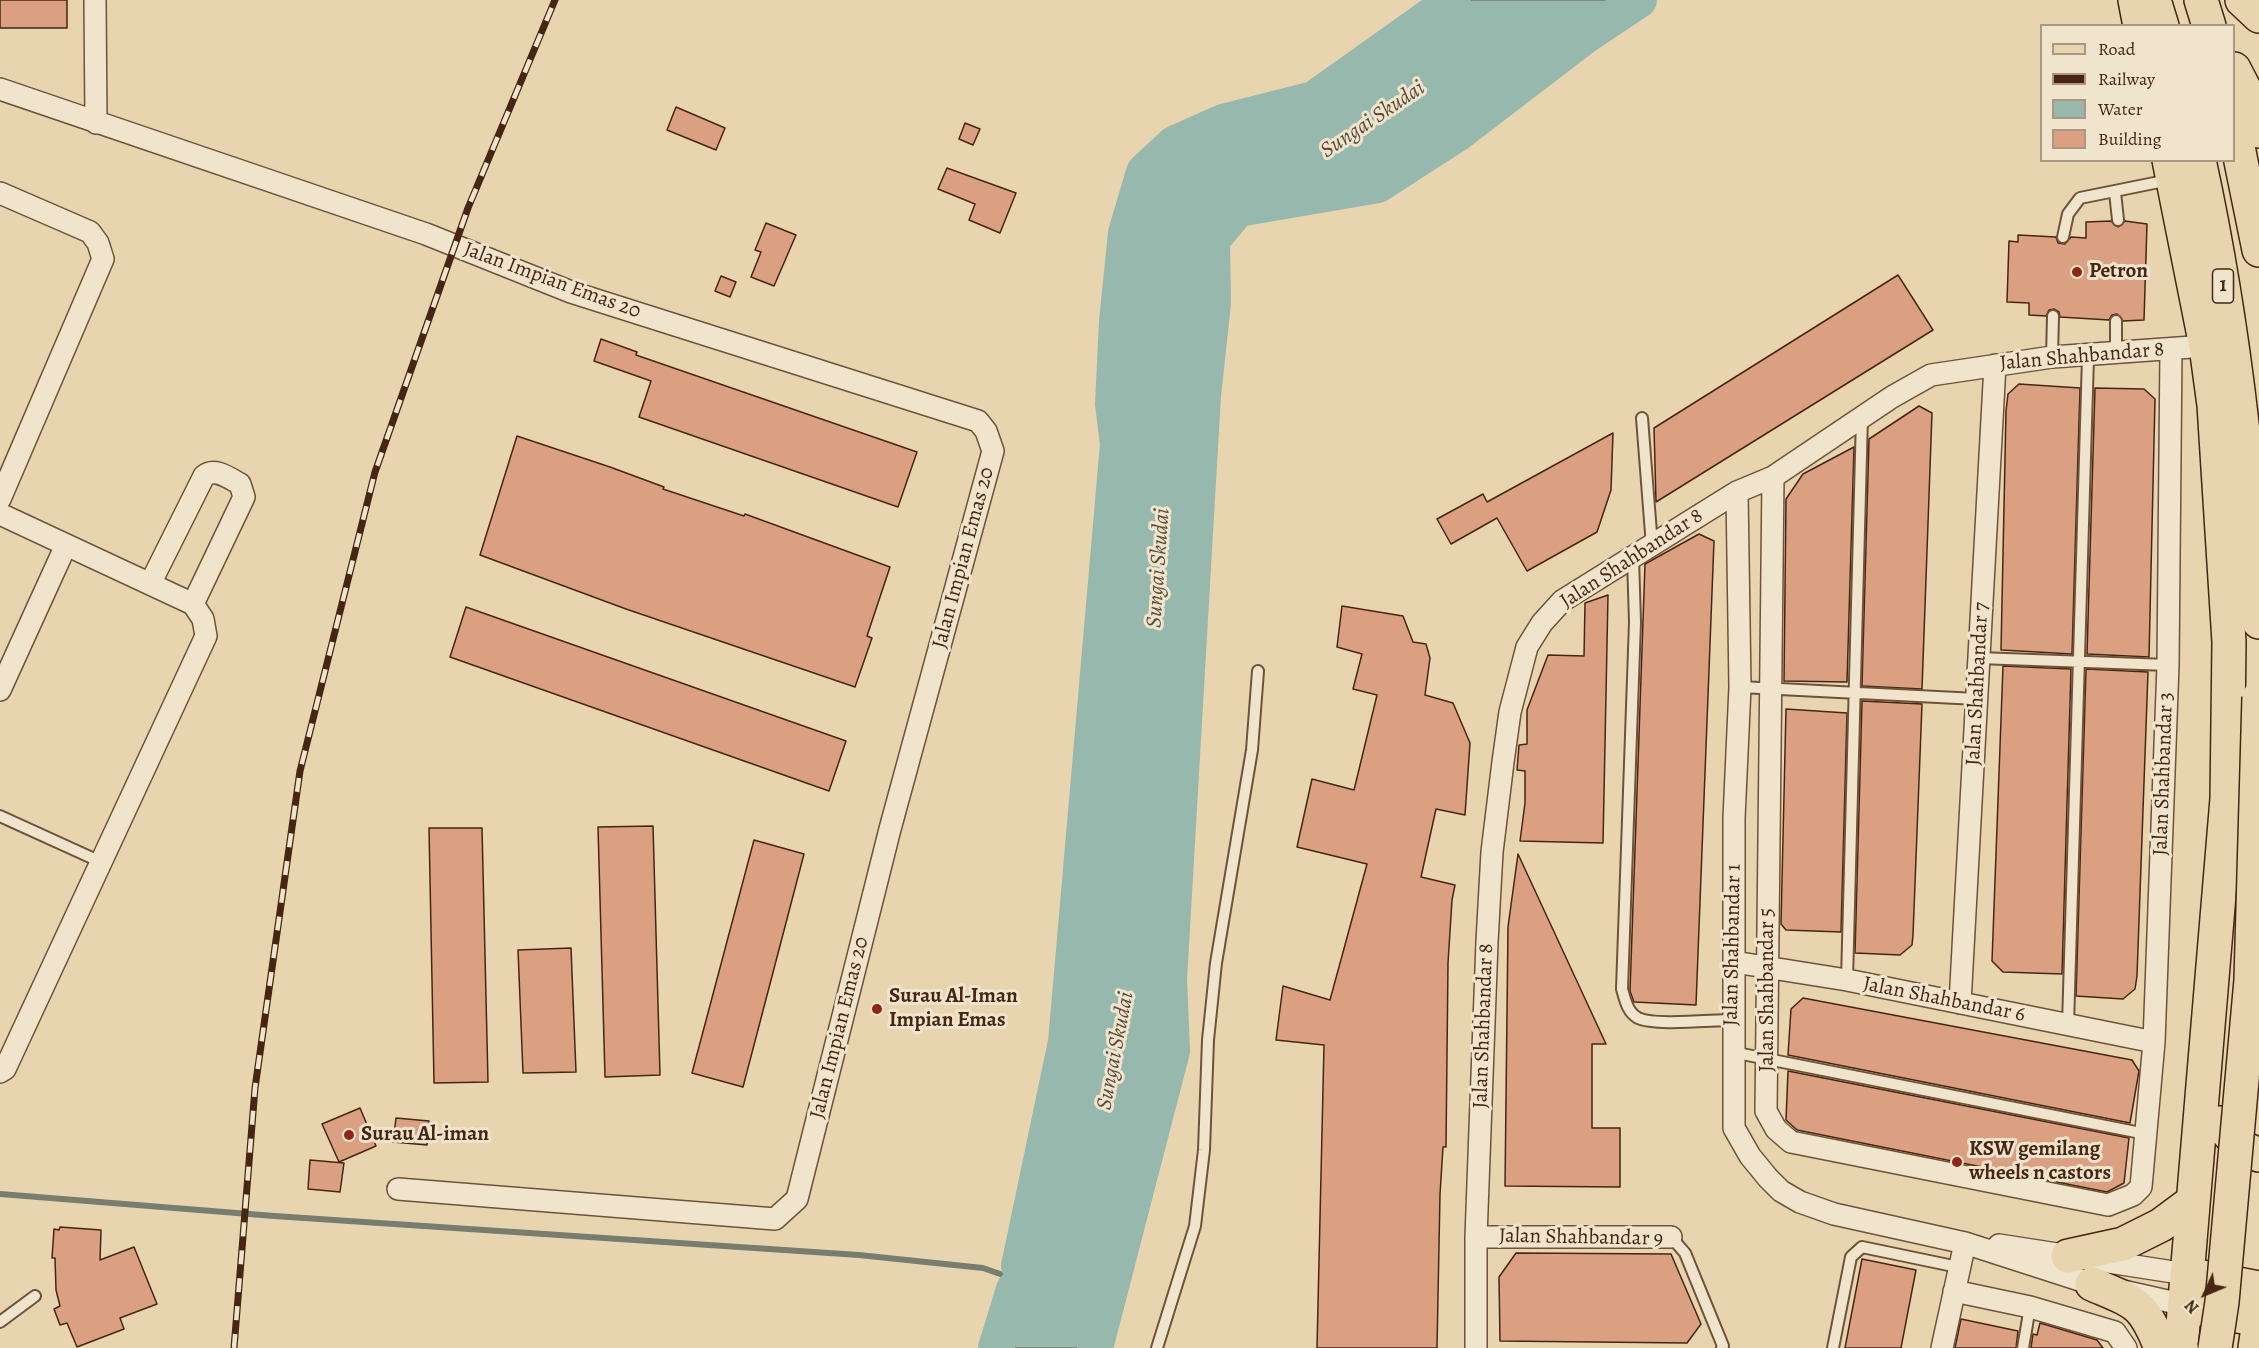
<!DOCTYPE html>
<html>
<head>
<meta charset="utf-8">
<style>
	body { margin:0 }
	#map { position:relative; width:2259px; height:1348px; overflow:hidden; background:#e8d5b0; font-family:Alegreya,serif }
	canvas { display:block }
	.legend { position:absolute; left:2040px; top:24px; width:195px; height:138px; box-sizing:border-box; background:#f0e4cc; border:2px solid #ac9882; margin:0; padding:8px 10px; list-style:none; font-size:18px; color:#462612 }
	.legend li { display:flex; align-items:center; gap:12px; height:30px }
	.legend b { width:30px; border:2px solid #ac9882 }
	.north { position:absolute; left:2175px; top:1264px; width:60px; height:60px; -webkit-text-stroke:4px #f0e4cc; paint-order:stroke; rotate:226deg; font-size:16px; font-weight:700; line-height:24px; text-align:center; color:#462612 }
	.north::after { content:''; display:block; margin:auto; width:21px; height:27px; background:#462612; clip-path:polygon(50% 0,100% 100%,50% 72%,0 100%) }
</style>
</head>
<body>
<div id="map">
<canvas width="2259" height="1348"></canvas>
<ul class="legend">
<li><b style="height:8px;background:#e8d5b0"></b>Road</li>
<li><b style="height:8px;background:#462612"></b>Railway</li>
<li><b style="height:16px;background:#97b8ad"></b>Water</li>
<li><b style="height:16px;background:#daa081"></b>Building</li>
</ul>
<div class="north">N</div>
</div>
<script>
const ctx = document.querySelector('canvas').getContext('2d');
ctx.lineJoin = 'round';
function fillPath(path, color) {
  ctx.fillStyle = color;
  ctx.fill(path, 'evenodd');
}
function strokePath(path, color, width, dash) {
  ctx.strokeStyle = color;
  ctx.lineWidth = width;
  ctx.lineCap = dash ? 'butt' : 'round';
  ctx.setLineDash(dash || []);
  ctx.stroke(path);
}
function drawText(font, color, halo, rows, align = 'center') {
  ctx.font = font + ' Alegreya,serif';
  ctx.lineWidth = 6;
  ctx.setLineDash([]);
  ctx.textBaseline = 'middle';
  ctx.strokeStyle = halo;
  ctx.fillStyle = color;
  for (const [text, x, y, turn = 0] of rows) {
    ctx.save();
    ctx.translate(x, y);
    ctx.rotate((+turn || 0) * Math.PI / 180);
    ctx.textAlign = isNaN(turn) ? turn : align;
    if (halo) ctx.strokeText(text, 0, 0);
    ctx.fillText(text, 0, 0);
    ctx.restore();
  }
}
const water = new Path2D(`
	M 1453,0 L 1639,0 L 1585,36 L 1457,134 L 1378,185 L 1238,209 L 1212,240 L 1213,303 L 1203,396 L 1169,979 L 1172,1051 L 1095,1348 L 996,1348 L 1014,1289 L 1066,1042 L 1118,444 L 1113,404 L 1117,321 L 1126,233 L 1144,172 L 1174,144 L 1223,122 L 1314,99 Z`);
const stream = new Path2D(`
	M 0,1194 L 274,1216 L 859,1255 L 983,1268 L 1023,1282`);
const river = new Path2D(`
	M 1019,1266 L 1066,1042 L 1118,444 L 1113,404 L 1117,321 L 1126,233 L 1144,172 L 1174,144 L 1223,122 L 1314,99 L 1453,0
	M 996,1348 L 1014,1289
	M 1095,1348 L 1172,1051 L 1169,979 L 1203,396 L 1213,303 L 1212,240 L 1238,209 L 1378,185 L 1457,134 L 1585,36 L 1639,0`);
const building = new Path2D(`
	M 0,0 L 67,0 L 67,28 L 0,28 Z
	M 676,107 L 725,128 L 716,150 L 667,130 Z
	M 965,123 L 980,129 L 973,145 L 959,139 Z
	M 947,168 L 1016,193 L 1000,233 L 969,220 L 975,204 L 938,189 Z
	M 2111,221 L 2118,227 L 2125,221 L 2147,224 L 2144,320 L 2123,321 L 2117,314 L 2112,315 L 2109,320 L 2060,317 L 2059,312 L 2054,309 L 2049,310 L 2046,316 L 2029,315 L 2029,303 L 2007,302 L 2009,241 L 2018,242 L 2018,235 L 2056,237 L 2058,243 L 2065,244 L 2071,237 L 2086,238 L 2086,222 Z
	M 766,223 L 796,235 L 774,286 L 751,277 L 761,252 L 755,250 Z
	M 1898,275 L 1933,330 L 1656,502 L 1654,428 Z
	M 721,276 L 736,282 L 730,297 L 715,291 Z
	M 601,339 L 637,352 L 636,355 L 917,452 L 898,507 L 639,417 L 651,381 L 594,361 Z
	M 2019,384 L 2080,388 L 2072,654 L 2001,650 L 2006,411 L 2008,394 Z
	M 2095,388 L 2144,389 L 2155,399 L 2149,657 L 2087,654 Z
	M 1919,406 L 1932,413 L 1922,689 L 1862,686 L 1869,439 Z
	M 1613,433 L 1611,490 L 1597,532 L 1527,571 L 1497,518 L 1451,544 L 1437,519 L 1483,494 L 1487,502 Z
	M 517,436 L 610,467 L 664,487 L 663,489 L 744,516 L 745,514 L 890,567 L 867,636 L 872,638 L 855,687 L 626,609 L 480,555 Z
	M 1854,447 L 1847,682 L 1784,681 L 1786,499 L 1803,474 Z
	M 1699,534 L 1714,541 L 1696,1005 L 1634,1002 L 1630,991 L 1645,564 Z
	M 1608,595 L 1603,843 L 1520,841 L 1525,803 L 1525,771 L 1517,770 L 1519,745 L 1527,744 L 1527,710 L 1548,655 L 1584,656 L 1585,603 Z
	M 1342,606 L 1403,616 L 1413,642 L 1426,644 L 1430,658 L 1425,695 L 1453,703 L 1470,743 L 1465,815 L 1436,809 L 1421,877 L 1455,885 L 1452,900 L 1448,963 L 1446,1147 L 1443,1147 L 1440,1194 L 1437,1348 L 1317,1348 L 1324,1045 L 1276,1040 L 1283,986 L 1330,1000 L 1367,864 L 1297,847 L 1312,779 L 1354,790 L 1377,695 L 1353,689 L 1362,654 L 1337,647 Z
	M 466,607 L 846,741 L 829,791 L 450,657 Z
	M 2003,666 L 2071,669 L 2062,974 L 2003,972 L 1992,961 Z
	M 2086,669 L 2148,672 L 2137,976 L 2135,989 L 2123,999 L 2076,996 Z
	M 1862,701 L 1922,704 L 1913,935 L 1912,945 L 1900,955 L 1855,953 Z
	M 1786,709 L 1847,713 L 1841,932 L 1786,930 L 1781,924 Z
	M 653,826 L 660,1075 L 605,1077 L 598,827 Z
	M 429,828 L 482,828 L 488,1082 L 434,1083 Z
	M 754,840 L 804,854 L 743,1087 L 692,1073 Z
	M 1518,854 L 1606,1044 L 1592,1044 L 1592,1128 L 1620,1128 L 1620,1187 L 1505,1186 L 1508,927 Z
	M 571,948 L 576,1072 L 523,1073 L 518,950 Z
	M 1803,998 L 2132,1060 L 2139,1071 L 2130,1123 L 1788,1055 L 1791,1009 Z
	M 1788,1071 L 2129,1138 L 2124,1183 L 2107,1192 L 1797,1130 L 1786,1120 Z
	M 360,1108 L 376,1146 L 339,1162 L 322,1124 Z
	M 396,1118 L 429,1121 L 427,1145 L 393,1142 Z
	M 310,1160 L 344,1163 L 340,1192 L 308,1189 Z
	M 60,1227 L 101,1230 L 100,1260 L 134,1247 L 157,1304 L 120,1318 L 124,1329 L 77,1347 L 67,1323 L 60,1325 L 54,1309 L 60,1306 L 56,1290 L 55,1258 L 52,1258 L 54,1229 L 59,1230 Z
	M 1516,1253 L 1671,1254 L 1701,1324 L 1687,1343 L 1500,1341 L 1499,1277 Z
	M 1862,1259 L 1916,1270 L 1901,1348 L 1845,1348 Z
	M 1961,1319 L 2018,1331 L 2016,1348 L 1955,1348 Z
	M 2040,1323 L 2097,1340 L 2103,1348 L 2031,1348 L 2033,1334 L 2037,1335 Z`);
const service = new Path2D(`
	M 2115,192 L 2118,220
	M 2063,237 L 2068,214 L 2080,198 L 2169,180
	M 2116,321 L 2116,354
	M 2052,357 L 2053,316
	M 1642,418 L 1652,546
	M 1633,558 L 1635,622 L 1622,989 C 1625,999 1627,1012 1638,1018 C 1655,1026 1711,1020 1732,1020
	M 1979,658 L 2168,665
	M 1740,687 L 1977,699
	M 0,816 L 101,862
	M 1847,980 L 1862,417
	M 2068,1025 L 2088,357
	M 1732,1052 L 2146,1134
	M 1671,1237 L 1685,1253 L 1723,1346 L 1722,1348
	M 0,1322 L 35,1296
	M 1157,1348 L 1195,1226 L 1204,1150 L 1208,1040 L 1216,963 L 1252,750 L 1258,671
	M 1833,1348 L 1851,1257 L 1862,1247 L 1958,1267
	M 2023,1348 L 2030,1307`);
const minor = new Path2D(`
	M 95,0 L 96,123
	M 0,89 L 426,234 L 571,292 L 978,421 L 986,431 L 993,451 L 890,829 L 797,1199 L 775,1219 L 398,1189
	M 0,193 L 90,232 L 98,243 L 103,259 L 0,499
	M 1773,477 L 1766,1111 L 1776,1129 L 1791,1142 L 2108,1205 L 2133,1195 L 2141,1187 L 2154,1042 L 2168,665 L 2171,349
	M 1737,492 L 1740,687 L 1734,818 L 1734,1128 L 1750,1156 L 1768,1178 L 1781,1191 L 1800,1202 L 1834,1214 L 1965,1243 L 2092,1284 L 2185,1305
	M 0,514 L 193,604 L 203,619 L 206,636 L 5,1069 L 0,1072
	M 150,584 L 204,476 C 215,467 229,478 240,484 L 244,497 L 193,604
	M 0,690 L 66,545
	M 1734,962 L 1847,980 L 2154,1042
	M 1960,1003 L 1995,365
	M 1476,1237 L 1671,1237
	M 1999,1245 L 2186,1274
	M 1954,1291 L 2030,1307 L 2115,1332 L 2126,1348
	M 1476,1348 L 1476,1237 L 1487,942 L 1492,852 L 1503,762 L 1510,712 L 1527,647 L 1542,623 L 1562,601 L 1737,492 L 1773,477 L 1892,397 L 1931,375 L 2052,357 L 2206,346
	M 1942,1348 L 1965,1243`);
const primary = new Path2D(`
	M 2135,0 L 2140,26
	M 2234,69 L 2245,90 L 2259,131
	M 2169,160 L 2206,346 L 2214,405 L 2229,642 L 2227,799 L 2181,1348
	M 2220,1123 L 2239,1146 L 2259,1155
	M 2068,1256 L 2123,1244 L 2161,1225 L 2192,1202
	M 2197,1276 L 2259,1288
	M 2092,1284 C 2136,1303 2143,1302 2161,1348
	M 2192,1307 L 2259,1320`);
const trunk = new Path2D(`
	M 2154,0 L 2162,26
	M 2201,0 L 2209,26
	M 2242,0 L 2259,16
	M 2234,127 L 2259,250
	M 2199,160 C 2232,312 2250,467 2259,622
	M 2255,1348 L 2259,1322`);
const rail = new Path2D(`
	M 234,1348 L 255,1088 L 300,771 L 375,472 L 468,208 L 555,0`);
const trunkBridge = new Path2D(`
	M 2215,1348 L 2222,1302 L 2251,980 L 2259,697`);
const markers = [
	[2077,272,6,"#8f2418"],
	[877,1009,6,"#8f2418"],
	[349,1135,6,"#8f2418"],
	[1957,1162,6,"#8f2418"]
];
const shields = [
	[2223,286,21]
];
const shieldNames = [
	["1",2223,286]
];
const poiNames = [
	["Petron",2089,272],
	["Surau Al-Iman",889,997],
	["Impian Emas",889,1021],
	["Surau Al-iman",361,1135],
	["KSW gemilang",1969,1150],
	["wheels n castors",1969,1174]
];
const streetNames = [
	["Jalan Impian Emas 20",552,281,20],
	["Jalan Shahbandar 8",2082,357,-5],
	["Jalan Impian Emas 20",964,558,-75],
	["Jalan Shahbandar 8",1632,559,-33],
	["Jalan Shahbandar 7",1978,684,-87],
	["Jalan Shahbandar 3",2164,774,-88],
	["Jalan Shahbandar 1",1733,945,-89],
	["Jalan Shahbandar 5",1768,990,-90],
	["Jalan Shahbandar 6",1944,1000,11],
	["Jalan Shahbandar 8",1484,1026,-88],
	["Jalan Impian Emas 20",840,1028,-76],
	["Jalan Shahbandar 9",1581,1238,1]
];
const waterNames = [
	["Sungai Skudai",1373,120,-34],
	["Sungai Skudai",1159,568,-86],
	["Sungai Skudai",1116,1051,-79]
];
fillPath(water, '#97b8ad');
strokePath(water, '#777e6f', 1.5);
strokePath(stream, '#777e6f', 6);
strokePath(river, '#97b8ad', 36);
fillPath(building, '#daa081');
strokePath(building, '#462612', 1.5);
strokePath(service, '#6e523a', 14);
strokePath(minor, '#6e523a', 24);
strokePath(primary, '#462612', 36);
strokePath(trunk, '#462612', 36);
strokePath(service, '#f0e4cc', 10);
strokePath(minor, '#f0e4cc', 21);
strokePath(primary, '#e8d5b0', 33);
strokePath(trunk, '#e8d5b0', 33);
strokePath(rail, '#462612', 7);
strokePath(rail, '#f0e4cc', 4.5, [14]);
strokePath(trunkBridge, '#462612', 36, []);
strokePath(trunkBridge, '#e8d5b0', 33);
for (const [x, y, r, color] of markers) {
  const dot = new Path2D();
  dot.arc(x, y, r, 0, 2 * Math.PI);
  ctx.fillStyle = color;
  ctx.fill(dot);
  strokePath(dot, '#f0e4cc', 2);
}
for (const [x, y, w] of shields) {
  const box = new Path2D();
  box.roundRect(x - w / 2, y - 17, w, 34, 4.5);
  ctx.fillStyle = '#f0e4cc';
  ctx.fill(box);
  strokePath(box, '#462612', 1.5);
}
drawText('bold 20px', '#462612', null, shieldNames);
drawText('bold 21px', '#462612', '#f0e4cc', poiNames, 'left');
drawText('21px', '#462612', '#f0e4cc', streetNames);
drawText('italic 22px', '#5a4a39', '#f0e4cc', waterNames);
</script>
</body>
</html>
